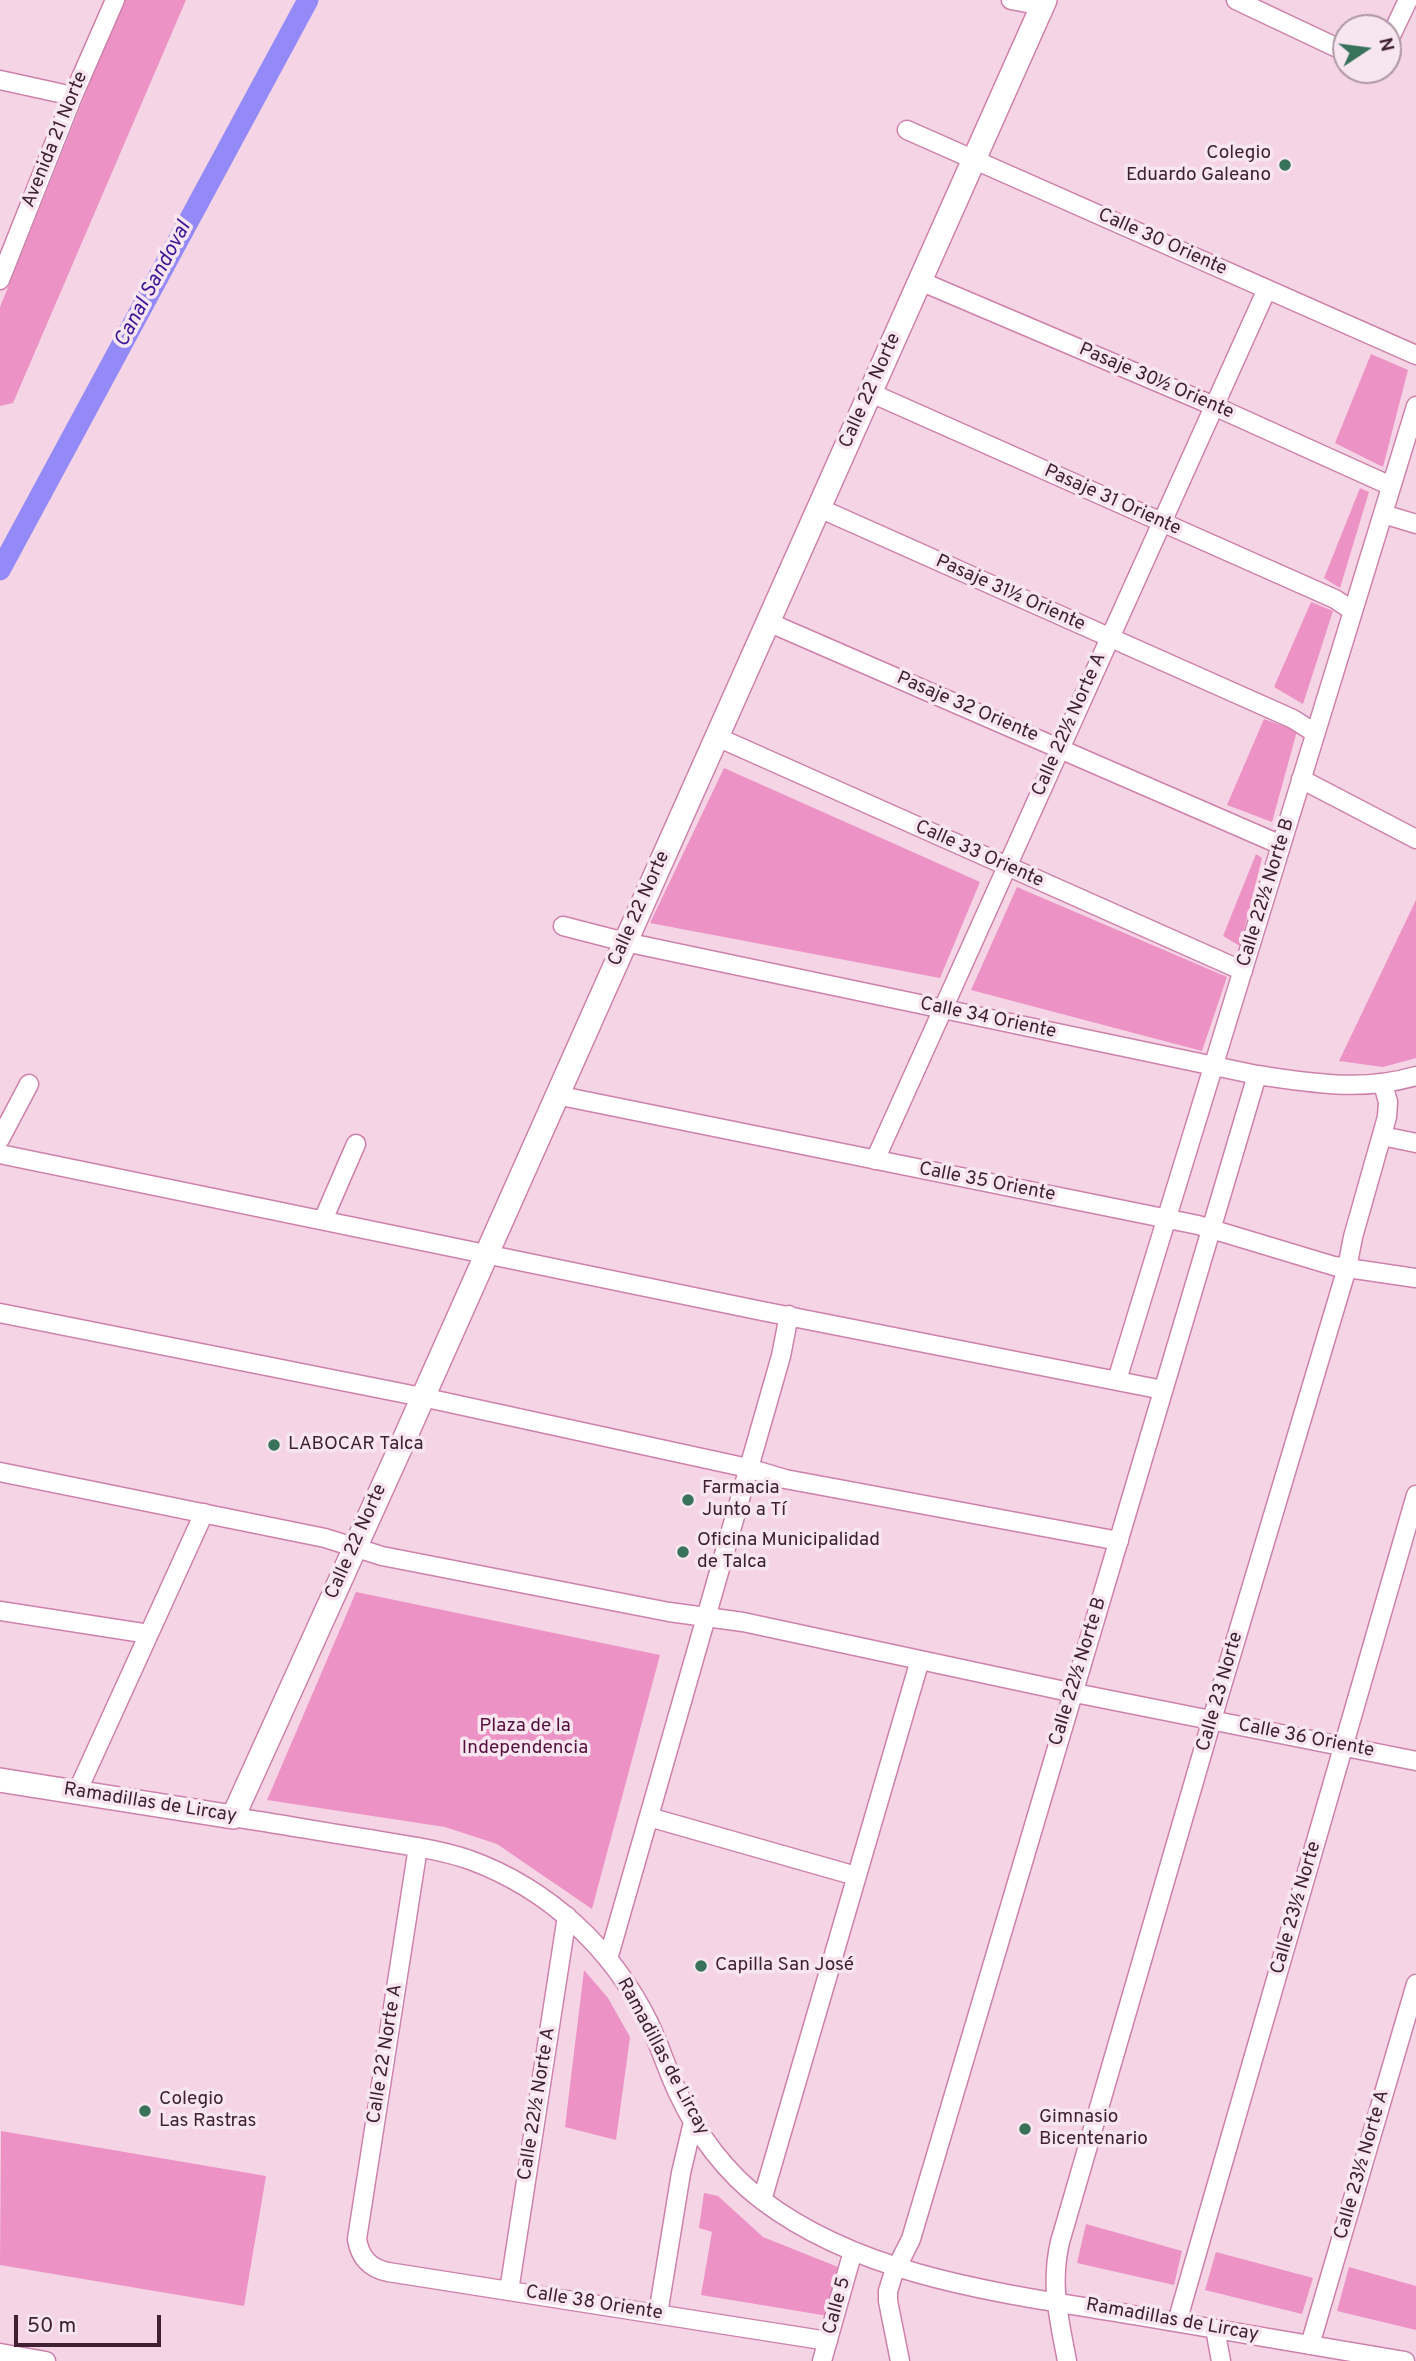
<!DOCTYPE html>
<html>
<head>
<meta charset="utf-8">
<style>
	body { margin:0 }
	#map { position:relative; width:1416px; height:2361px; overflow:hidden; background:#f5d4e5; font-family:Overpass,sans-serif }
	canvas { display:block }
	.north { position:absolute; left:1332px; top:14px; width:70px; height:70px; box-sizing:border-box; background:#f7e6ef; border:2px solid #ae97a4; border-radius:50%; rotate:77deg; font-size:19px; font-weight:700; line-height:28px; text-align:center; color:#402133 }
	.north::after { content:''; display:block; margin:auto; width:24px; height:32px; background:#38725b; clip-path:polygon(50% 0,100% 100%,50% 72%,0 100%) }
	.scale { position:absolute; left:14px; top:2315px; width:147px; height:32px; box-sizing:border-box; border:4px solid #402133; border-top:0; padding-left:9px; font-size:21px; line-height:24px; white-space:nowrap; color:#402133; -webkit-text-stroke:5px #f7e6ef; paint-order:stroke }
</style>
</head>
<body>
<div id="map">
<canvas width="1416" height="2361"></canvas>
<div class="north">N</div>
<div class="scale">50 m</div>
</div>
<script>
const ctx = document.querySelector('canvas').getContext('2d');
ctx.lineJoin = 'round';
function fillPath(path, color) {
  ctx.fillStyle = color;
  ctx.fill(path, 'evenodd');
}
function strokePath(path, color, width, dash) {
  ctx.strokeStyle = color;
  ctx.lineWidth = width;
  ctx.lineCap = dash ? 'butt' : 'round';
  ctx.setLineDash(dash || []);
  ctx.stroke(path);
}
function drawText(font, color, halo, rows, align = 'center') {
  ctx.font = font + ' Overpass,sans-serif';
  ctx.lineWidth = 7;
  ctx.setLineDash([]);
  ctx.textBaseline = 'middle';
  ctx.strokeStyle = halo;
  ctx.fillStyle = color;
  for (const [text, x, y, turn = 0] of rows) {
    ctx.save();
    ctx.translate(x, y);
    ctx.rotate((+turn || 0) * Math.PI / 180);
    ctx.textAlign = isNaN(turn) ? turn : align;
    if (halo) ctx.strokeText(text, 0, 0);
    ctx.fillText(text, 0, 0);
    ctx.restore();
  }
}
const green = new Path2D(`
	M 123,0 L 186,0 L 13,403 L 0,406 L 0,307 Z
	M 1371,354 L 1408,370 L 1383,467 L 1335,443 Z
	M 1360,488 L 1369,492 L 1340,588 L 1324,578 Z
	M 1311,602 L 1333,611 L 1303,704 L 1274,687 Z
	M 1264,719 L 1297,731 L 1272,822 L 1227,805 Z
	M 724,768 L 980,882 L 940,978 L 650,923 Z
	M 1256,854 L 1262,858 L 1240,946 L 1223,936 Z
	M 1017,887 L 1227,977 L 1202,1051 L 971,990 Z
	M 1416,900 L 1416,1058 L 1383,1067 L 1339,1061 Z
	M 356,1592 L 660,1655 L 592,1909 L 497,1844 L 445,1827 L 267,1800 Z
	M 584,1970 L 608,1998 L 630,2037 L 616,2140 L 565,2127 Z
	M 1,2131 L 266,2176 L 244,2306 L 0,2265 Z
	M 704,2193 L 718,2196 L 763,2237 L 838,2267 L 828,2316 L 701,2295 L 712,2232 L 699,2228 Z
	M 1086,2224 L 1182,2251 L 1174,2285 L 1077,2263 Z
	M 1216,2252 L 1313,2278 L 1302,2314 L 1205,2290 Z
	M 1349,2267 L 1416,2286 L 1416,2330 L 1337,2311 Z`);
const canal = new Path2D(`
	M 0,570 L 308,0`);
const minor = new Path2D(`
	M 1011,0 L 1043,6
	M 1236,0 L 1346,52
	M 1388,42 L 1408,0
	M 0,80 L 73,96
	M 907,130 L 1416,355
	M 0,280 L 73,96 L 115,0
	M 920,281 L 1214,406 L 1391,486
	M 871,393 L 1335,599 L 1353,611
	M 819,508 L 1293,719 L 1315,733
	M 1383,514 L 1416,524
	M 768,622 L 1281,845
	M 717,737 L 1243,971
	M 1301,779 L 1416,839
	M 563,926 L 625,942 L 1257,1075 C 1313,1083 1361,1092 1416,1076
	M 556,1095 L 1198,1225 L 1334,1266 L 1416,1278
	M 1382,1136 L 1416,1143
	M 0,1139 L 29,1084
	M 0,1154 L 762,1311 L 1163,1390
	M 875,1160 L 1267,289
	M 323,1220 L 356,1144
	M 0,1313 L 422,1397 L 748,1468 L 785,1479 L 1119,1541
	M 1117,1380 L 1416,406
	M 0,1472 L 325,1538 L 382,1556 L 669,1612 L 743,1622 L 1060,1690 L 1416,1761
	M 0,1611 L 149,1634
	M 77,1792 L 204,1513
	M 233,1817 C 279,1824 324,1832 369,1839 C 403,1845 438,1849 470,1860 C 549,1889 612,1948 649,2023 C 660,2046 667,2070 678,2093 C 697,2134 726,2173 762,2200 C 866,2279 1009,2294 1133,2315 C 1224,2330 1314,2346 1405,2361
	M 649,1817 L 856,1876
	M 418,1847 L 357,2239 C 360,2258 370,2268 388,2272 L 828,2341
	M 608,1959 L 781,1356 L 789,1315
	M 762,2200 L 920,1660
	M 509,2291 L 567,1916
	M 658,2314 L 681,2173 L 693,2122
	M 1177,2322 L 1416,1495
	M 1215,2329 L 1221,2361
	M 1310,2345 L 1416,1984
	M 0,2353 L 46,2361
	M 822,2361 L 853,2251
	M 900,2361 L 888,2301 L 888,2291 L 893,2275 L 911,2239 L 1257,1075
	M 1067,2361 C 1059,2318 1050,2285 1060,2242 L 1218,1699 L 1347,1268 L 1353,1237 L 1387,1117 L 1388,1102 L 1383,1084`);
const tertiary = new Path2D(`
	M 0,1780 L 233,1817 L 403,1442 L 1045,0`);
const markers = [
	[1285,165,7,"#38725b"],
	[274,1445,7,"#38725b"],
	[688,1500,7,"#38725b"],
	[683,1552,7,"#38725b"],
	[701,1966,7,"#38725b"],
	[145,2111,7,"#38725b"],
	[1025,2129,7,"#38725b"]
];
const streetNames = [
	["Avenida 21 Norte",56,140,-68],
	["Calle 30 Oriente",1162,243,24],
	["Pasaje 30½ Oriente",1156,382,23],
	["Calle 22 Norte",871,391,-66],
	["Pasaje 31 Oriente",1112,501,24],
	["Pasaje 31½ Oriente",1010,594,24],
	["Pasaje 32 Oriente",967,708,23],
	["Calle 22½ Norte A",1070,725,-66],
	["Calle 33 Oriente",979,855,24],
	["Calle 22½ Norte B",1267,893,-73],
	["Calle 22 Norte",640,909,-66],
	["Calle 34 Oriente",988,1019,12],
	["Calle 35 Oriente",987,1183,11],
	["Calle 22 Norte",357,1542,-66],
	["Calle 22½ Norte B",1079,1672,-73],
	["Calle 23 Norte",1221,1692,-74],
	["Calle 36 Oriente",1306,1739,11],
	["Ramadillas de Lircay",150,1804,9],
	["Calle 23½ Norte",1297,1908,-74],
	["Calle 22 Norte A",386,2054,-81],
	["Ramadillas de Lircay",662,2057,62],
	["Calle 22½ Norte A",538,2104,-81],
	["Calle 23½ Norte A",1363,2165,-74],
	["Calle 38 Oriente",594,2304,9],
	["Calle 5",838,2306,-75],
	["Ramadillas de Lircay",1172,2321,10]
];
const poiNames = [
	["Colegio",1271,154,"right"],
	["Eduardo Galeano",1271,176,"right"],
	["LABOCAR Talca",288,1445],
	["Farmacia",702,1489],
	["Junto a Tí",702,1511],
	["Oficina Municipalidad",697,1541],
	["de Talca",697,1563],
	["Capilla San José",715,1966],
	["Colegio",159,2100],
	["Las Rastras",159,2122],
	["Gimnasio",1039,2118],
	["Bicentenario",1039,2140]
];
const parkNames = [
	["Plaza de la",525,1727],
	["Independencia",525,1749]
];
const waterNames = [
	["Canal Sandoval",154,285,-62]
];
fillPath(green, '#ec92c5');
strokePath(canal, '#938af7', 21);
strokePath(minor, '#ce81ac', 21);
strokePath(tertiary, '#ce81ac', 26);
strokePath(minor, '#fff', 18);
strokePath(tertiary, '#fff', 23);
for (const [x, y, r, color] of markers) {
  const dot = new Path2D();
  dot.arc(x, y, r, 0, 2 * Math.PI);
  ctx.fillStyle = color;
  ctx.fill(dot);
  strokePath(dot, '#f7e6ef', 2.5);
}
drawText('19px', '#402133', '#f7e6ef', streetNames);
drawText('19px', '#402133', '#f7e6ef', poiNames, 'left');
drawText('19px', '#55103d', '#f7e6ef', parkNames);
drawText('italic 21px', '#3c1697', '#f7e6ef', waterNames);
</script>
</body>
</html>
